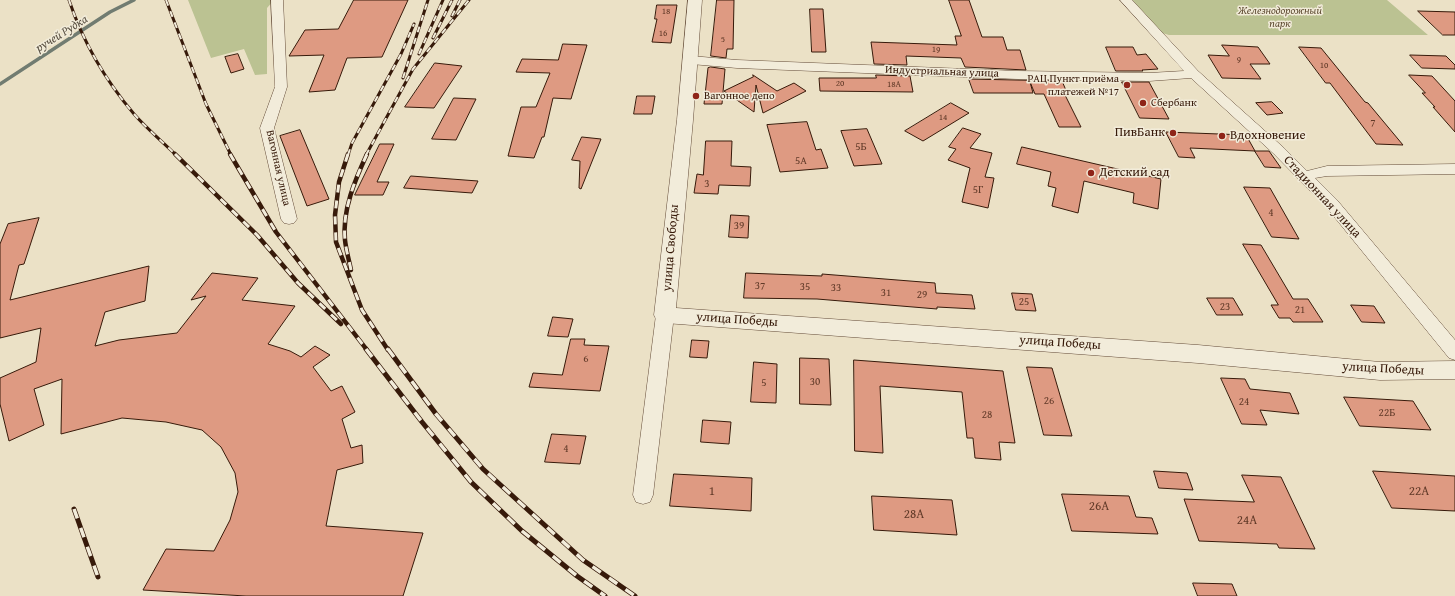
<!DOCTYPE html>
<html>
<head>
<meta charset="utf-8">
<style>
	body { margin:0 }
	canvas { display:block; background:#ebe1c6 }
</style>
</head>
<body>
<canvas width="1455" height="596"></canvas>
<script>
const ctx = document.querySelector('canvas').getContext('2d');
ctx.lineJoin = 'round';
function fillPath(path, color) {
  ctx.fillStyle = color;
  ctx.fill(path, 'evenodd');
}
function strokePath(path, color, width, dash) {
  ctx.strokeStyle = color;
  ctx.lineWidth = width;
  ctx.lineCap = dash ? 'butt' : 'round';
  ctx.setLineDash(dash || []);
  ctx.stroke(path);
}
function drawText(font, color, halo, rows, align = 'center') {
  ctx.font = font + ' "Gentium Book Plus",serif';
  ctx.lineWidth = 3;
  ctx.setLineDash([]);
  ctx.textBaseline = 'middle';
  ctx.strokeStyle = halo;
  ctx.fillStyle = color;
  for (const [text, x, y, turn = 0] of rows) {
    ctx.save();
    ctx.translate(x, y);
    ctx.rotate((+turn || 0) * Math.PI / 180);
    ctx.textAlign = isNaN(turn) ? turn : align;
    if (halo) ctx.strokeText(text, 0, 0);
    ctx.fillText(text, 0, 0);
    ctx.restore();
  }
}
const green = new Path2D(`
	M 188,0 L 274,0 L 267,8 L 267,74 L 255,75 L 244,49 L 211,58 Z
	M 1132,0 L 1387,0 L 1428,35 L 1169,35 L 1162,33 Z`);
const stream = new Path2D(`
	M 0,84 L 110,12 L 134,0`);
const building = new Path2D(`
	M 354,0 L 408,0 L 382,57 L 347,58 L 335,90 L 309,92 L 324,55 L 289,56 L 305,30 L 338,29 Z
	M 717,0 L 734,0 L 733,49 L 727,49 L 726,58 L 711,56 Z
	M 949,0 L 969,0 L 982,37 L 1003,37 L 1007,50 L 1020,50 L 1026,70 L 965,67 L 961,58 L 906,56 L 907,65 L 874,64 L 871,42 L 957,45 L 955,36 L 961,36 Z
	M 657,5 L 677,5 L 671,43 L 652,42 L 657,19 L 655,19 Z
	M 810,9 L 823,9 L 826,52 L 812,52 Z
	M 1418,11 L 1455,12 L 1455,35 L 1443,35 Z
	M 563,44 L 587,45 L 571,99 L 553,98 L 544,137 L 542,137 L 534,158 L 508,156 L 521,107 L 536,107 L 550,73 L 516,72 L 522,59 L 558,60 Z
	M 1222,45 L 1258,47 L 1270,64 L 1250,64 L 1261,79 L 1222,78 L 1208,55 L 1229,56 Z
	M 1106,47 L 1133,47 L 1137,55 L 1146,54 L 1158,69 L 1142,70 L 1143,71 L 1116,71 Z
	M 1299,47 L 1321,48 L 1365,102 L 1368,103 L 1403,145 L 1376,144 L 1330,83 L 1326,83 Z
	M 238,54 L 244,69 L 231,73 L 225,57 Z
	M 1410,55 L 1446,56 L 1455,65 L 1455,69 L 1422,68 Z
	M 435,63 L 462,66 L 434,108 L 405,107 Z
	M 711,67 L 725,69 L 722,104 L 704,104 L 708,68 Z
	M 753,75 L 777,91 L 794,83 L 806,91 L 763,113 L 756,85 L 754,112 L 724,91 L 753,77 Z
	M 876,75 L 910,76 L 913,92 L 820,91 L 819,78 L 876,78 Z
	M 1409,75 L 1432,76 L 1455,101 L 1455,132 L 1433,107 L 1435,107 L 1422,93 L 1425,93 Z
	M 969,79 L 1062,81 L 1068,95 L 1065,95 L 1081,127 L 1059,127 L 1044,94 L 1035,94 L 1030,82 L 1033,93 L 974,93 Z
	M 1122,82 L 1149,82 L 1169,119 L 1140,118 Z
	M 637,96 L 655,96 L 652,114 L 634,114 Z
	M 454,98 L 476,99 L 456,140 L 432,139 Z
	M 1272,102 L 1283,113 L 1267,115 L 1256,103 Z
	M 951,103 L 969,113 L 923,141 L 905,131 Z
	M 807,122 L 816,150 L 821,149 L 828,168 L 780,172 L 767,125 Z
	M 963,128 L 981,134 L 970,148 L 992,153 L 985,177 L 994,178 L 988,208 L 962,202 L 970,168 L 948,160 L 956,149 L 949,147 Z
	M 867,129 L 882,164 L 854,166 L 841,131 Z
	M 300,130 L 329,199 L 307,206 L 280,136 Z
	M 1166,132 L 1246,135 L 1255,151 L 1190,148 L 1195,158 L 1179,157 Z
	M 582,137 L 601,139 L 581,189 L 579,188 L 580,161 L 572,160 Z
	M 706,141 L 732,141 L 731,166 L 751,167 L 750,186 L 719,185 L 718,194 L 694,193 L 697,174 L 703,175 Z
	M 380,144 L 394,144 L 377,182 L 389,182 L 383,195 L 355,195 Z
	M 1022,147 L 1161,179 L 1158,209 L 1133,203 L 1134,193 L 1084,181 L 1078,213 L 1052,206 L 1056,188 L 1048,186 L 1051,172 L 1017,164 Z
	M 1255,151 L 1269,151 L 1281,168 L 1265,167 Z
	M 411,176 L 478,181 L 472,193 L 404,188 Z
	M 1244,187 L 1270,188 L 1299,239 L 1272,237 Z
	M 731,215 L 749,216 L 748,238 L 729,237 Z
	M 39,218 L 24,264 L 19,265 L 10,300 L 149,266 L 145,301 L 105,312 L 95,346 L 119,340 L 177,333 L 206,296 L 191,300 L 212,273 L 258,278 L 242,300 L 295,306 L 268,344 L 290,351 L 301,357 L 315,346 L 330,355 L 313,367 L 331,391 L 342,386 L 355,412 L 342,419 L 351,448 L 362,445 L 363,463 L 337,470 L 326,526 L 423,533 L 403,596 L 246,596 L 143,590 L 166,549 L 214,551 L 230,520 L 238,492 L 235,473 L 221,447 L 202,430 L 166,422 L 122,418 L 61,434 L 62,379 L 34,389 L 44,425 L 9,441 L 0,404 L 0,378 L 36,362 L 41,328 L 0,338 L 0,244 L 8,224 Z
	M 1243,244 L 1261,245 L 1293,299 L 1308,299 L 1323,322 L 1293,322 L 1290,318 L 1279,318 L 1271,305 L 1278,305 Z
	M 746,273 L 822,276 L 822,274 L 935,283 L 936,293 L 972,295 L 975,309 L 937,307 L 937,309 L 817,299 L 744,298 Z
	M 1012,293 L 1032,294 L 1036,311 L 1016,310 Z
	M 1207,298 L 1233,298 L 1243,315 L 1217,315 Z
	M 1351,305 L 1374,306 L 1385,323 L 1362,322 Z
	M 553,317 L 573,319 L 568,337 L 548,336 Z
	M 571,339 L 585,339 L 584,345 L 609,346 L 600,391 L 529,387 L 533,373 L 562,375 Z
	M 692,340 L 709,341 L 707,358 L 690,357 Z
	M 800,358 L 829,359 L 831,405 L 800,404 Z
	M 854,360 L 1003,371 L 1015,443 L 999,442 L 1001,460 L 975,458 L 973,438 L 967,438 L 962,392 L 880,386 L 883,453 L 855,451 Z
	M 754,362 L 777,364 L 776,403 L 751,402 Z
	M 1027,367 L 1052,368 L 1072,436 L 1044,435 Z
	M 1221,378 L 1245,379 L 1250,389 L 1290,393 L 1299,414 L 1260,410 L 1267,425 L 1242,424 Z
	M 1344,397 L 1413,401 L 1431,430 L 1360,426 Z
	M 703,420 L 731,422 L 729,444 L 701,442 Z
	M 552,434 L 586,436 L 580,464 L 545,462 Z
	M 1154,471 L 1187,473 L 1193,490 L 1159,488 Z
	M 1373,471 L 1455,476 L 1455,511 L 1392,508 Z
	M 674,474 L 752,478 L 751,511 L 670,506 Z
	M 1242,475 L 1281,477 L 1315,549 L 1279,548 L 1277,544 L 1199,541 L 1184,499 L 1254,502 Z
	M 1062,494 L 1129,496 L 1136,517 L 1152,518 L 1158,534 L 1072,531 Z
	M 872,496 L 952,500 L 957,535 L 874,530 Z
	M 1193,583 L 1232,584 L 1237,596 L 1198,596 Z`);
const minor = new Path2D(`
	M 271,0 L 283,0 L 287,87 L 274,128 L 297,219 L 294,223 L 289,224 L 284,223 L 281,219 L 260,128 L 275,87 Z
	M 1120,0 L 1132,0 L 1198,71 L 1284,148 L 1307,171 L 1327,166 L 1455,164 L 1455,174 L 1327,176 L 1315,178 L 1337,200 L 1455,340 L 1455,360 L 1449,358 L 1327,208 L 1274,154 L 1191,78 L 1149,81 L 1018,79 L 737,68 L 691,64 L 687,63 L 685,60 L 687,57 L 691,56 L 737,60 L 1018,71 L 1149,73 L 1184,71 Z
	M 665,308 L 671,310 L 674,315 L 653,495 L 650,502 L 643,504 L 636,502 L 633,495 L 656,315 L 659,310 Z`);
const tertiary = new Path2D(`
	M 688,0 L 702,0 L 693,120 L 676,308 L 1198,345 L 1380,362 L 1455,361 L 1455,379 L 1380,380 L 1198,363 L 665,323 L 657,321 L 654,315 L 677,120 Z`);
const railFar2 = new Path2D(`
	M 69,0 C 83,42 106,81 134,114 C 147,129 162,141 176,155
	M 166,0 L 206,104 L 231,155
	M 452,16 L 460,0
	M 433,38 L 452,0
	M 419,54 L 443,0
	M 403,78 L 428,0
	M 348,155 L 352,143 L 401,54 L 414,24
	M 366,155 L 413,69 L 469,0`);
const railFar1 = new Path2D(`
	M 175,154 L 257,235 L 298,283 L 341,324
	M 230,154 L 276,232 L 367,350
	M 348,154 L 339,182 L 335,215 L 336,242 L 362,310 L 388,350
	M 351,270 C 349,260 346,250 345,240 C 342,210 355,180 367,154`);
const rail = new Path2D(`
	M 366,349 L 422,422 L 471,482 L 522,531 L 577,576 L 605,596
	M 388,349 L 436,414 L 483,469 L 583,560 L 635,596
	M 74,509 L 98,577`);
const markers = [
	[1127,85,4,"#8f2418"],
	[696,96,4,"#8f2418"],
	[1143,103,4,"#8f2418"],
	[1173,133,4,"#8f2418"],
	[1222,136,4,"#8f2418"],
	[1091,173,4,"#8f2418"]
];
const farNumbernames = [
	["18",666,12],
	["16",663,34],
	["5",723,40],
	["19",936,50],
	["9",1239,60],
	["10",1324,66],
	["20",840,84],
	["18А",894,85],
	["14",943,118]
];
const farParknames = [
	["Железнодорожный",1280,11],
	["парк",1280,24]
];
const farStreetnames = [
	["Индустриальная улица",942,72,2],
	["Вагонная улица",278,168,77]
];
const farPoinames = [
	["РАЦ Пункт приёма",1119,79,"right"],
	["платежей №17",1119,92,"right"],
	["Вагонное депо",704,96],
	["Сбербанк",1151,103]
];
const numberNames = [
	["7",1373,123],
	["5Б",861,147],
	["5А",801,161],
	["3",707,184],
	["5Г",978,190],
	["4",1271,213],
	["39",739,226],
	["37",760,286],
	["35",805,287],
	["33",836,288],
	["31",886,293],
	["29",922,295],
	["25",1024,302],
	["23",1225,307],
	["21",1300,310],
	["6",586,359],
	["30",815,382],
	["5",764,383],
	["26",1049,401],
	["24",1244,402],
	["22Б",1387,413],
	["28",987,415],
	["4",566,449]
];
const farWaternames = [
	["ручей Рудка",62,34,-32]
];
const poiNames = [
	["ПивБанк",1165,133,"right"],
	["Вдохновение",1230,136],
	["Детский сад",1099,173]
];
const streetNames = [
	["Стадионная улица",1322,197,47],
	["улица Свободы",671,248,-85],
	["улица Победы",737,320,4],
	["улица Победы",1060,343,4],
	["улица Победы",1383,369,3]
];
const nearNumbernames = [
	["1",712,492],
	["22А",1419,492],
	["26А",1099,507],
	["28А",914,515],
	["24А",1247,521]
];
fillPath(green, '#bbc292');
strokePath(stream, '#717c71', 3.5);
fillPath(building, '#de9a82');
strokePath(building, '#371a0a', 1);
strokePath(minor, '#644c39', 1);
strokePath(tertiary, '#644c39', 1);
fillPath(minor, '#f2ecda');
fillPath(tertiary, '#f2ecda');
strokePath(railFar2, '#371a0a', 3);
strokePath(railFar1, '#371a0a', 4.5);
strokePath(rail, '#371a0a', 5);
strokePath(railFar2, '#f2ecda', 2, [6]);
strokePath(railFar1, '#f2ecda', 3, [8]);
strokePath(rail, '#f2ecda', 3.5, [10]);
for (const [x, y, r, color] of markers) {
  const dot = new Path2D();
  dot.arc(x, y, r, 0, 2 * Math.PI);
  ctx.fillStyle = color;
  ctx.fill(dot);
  strokePath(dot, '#f2ecda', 1.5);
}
drawText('9px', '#613a28', null, farNumbernames);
drawText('italic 11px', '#5f4c33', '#f2ecda', farParknames);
drawText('11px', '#371a0a', '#f2ecda', farStreetnames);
drawText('11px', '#371a0a', '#f2ecda', farPoinames, 'left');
drawText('11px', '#613a28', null, numberNames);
drawText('italic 12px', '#544b3d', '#f2ecda', farWaternames);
drawText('13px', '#371a0a', '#f2ecda', poiNames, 'left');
drawText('13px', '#371a0a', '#f2ecda', streetNames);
drawText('13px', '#613a28', null, nearNumbernames);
</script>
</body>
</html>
